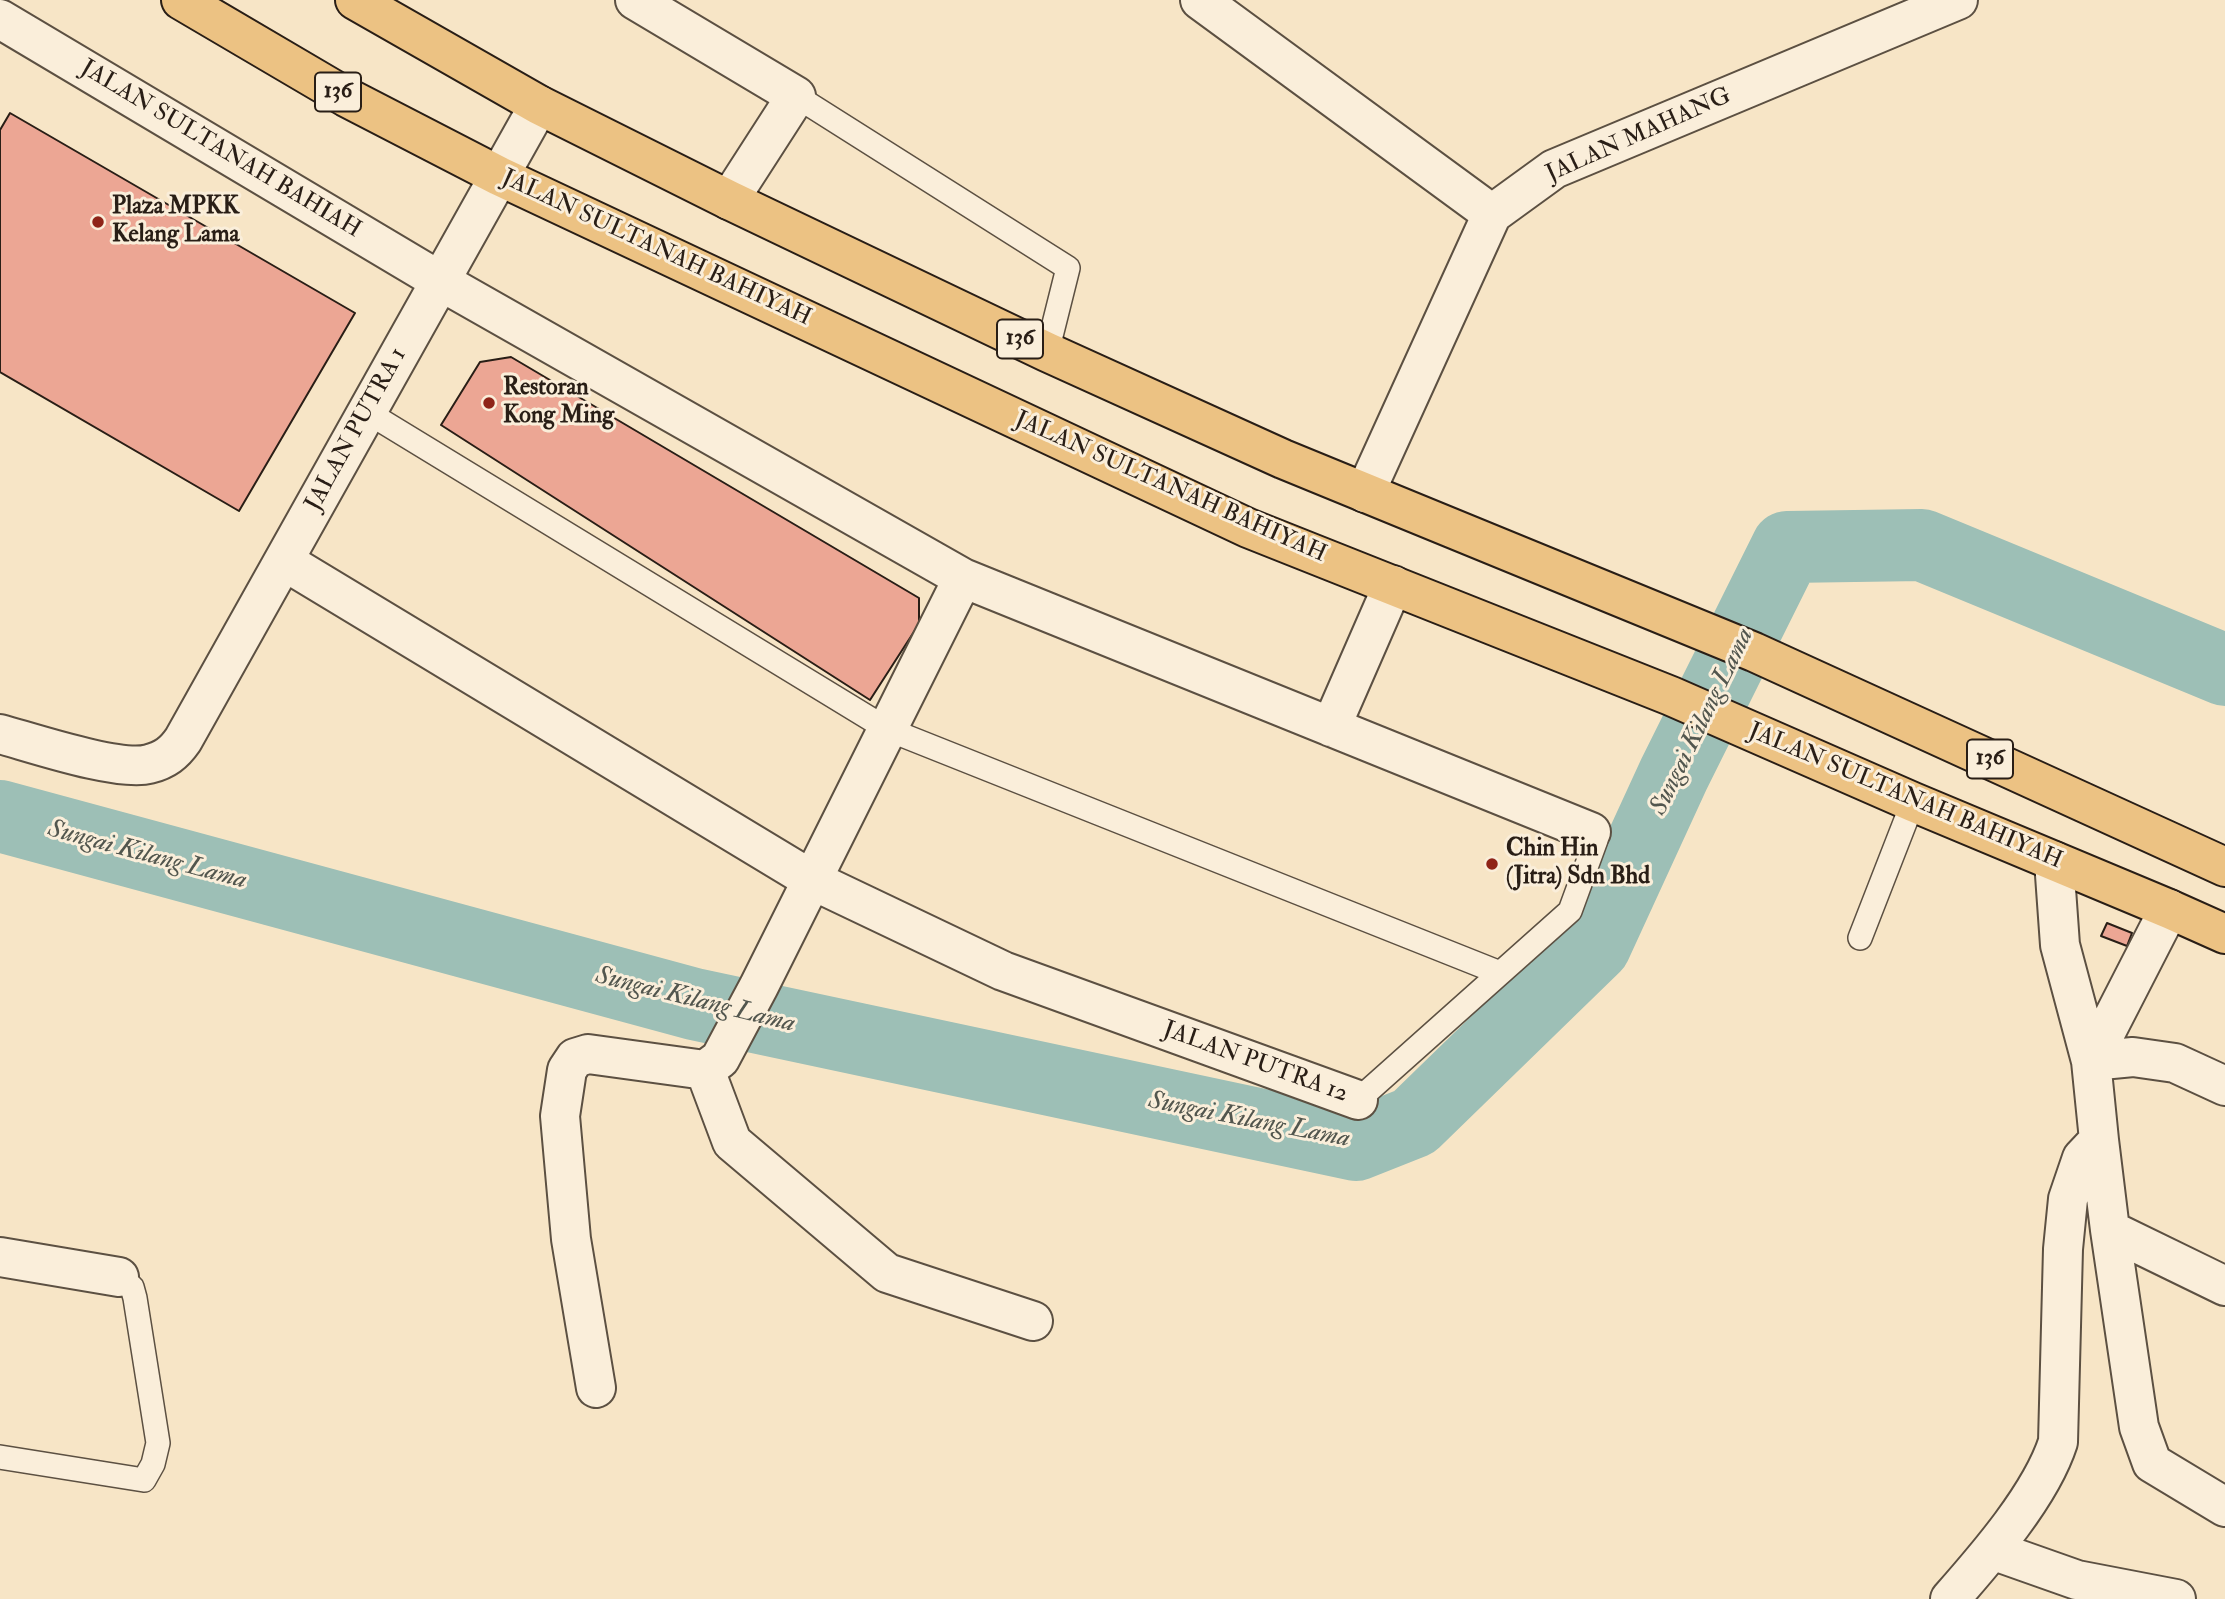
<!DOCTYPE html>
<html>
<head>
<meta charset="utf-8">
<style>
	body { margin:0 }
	canvas { display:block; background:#f7e5c6 }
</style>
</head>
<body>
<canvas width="2225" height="1599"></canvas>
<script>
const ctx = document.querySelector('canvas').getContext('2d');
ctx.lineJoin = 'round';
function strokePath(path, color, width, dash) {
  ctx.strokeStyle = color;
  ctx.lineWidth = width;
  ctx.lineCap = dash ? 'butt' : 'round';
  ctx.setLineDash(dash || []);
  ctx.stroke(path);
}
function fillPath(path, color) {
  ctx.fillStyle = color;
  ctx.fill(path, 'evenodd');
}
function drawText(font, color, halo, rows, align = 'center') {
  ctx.font = font + ' "IM FELL Double Pica",serif';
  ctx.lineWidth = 6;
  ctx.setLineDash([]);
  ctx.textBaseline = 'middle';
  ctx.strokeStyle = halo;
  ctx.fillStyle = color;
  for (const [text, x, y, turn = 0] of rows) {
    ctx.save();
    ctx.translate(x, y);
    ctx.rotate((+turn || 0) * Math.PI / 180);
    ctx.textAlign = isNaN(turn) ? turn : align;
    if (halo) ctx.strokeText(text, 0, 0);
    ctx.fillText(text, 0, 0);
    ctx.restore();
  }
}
const river = new Path2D(`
	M 0,816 L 694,1004 L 1356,1145 L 1414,1122 L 1595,946 L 1674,774 L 1787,547 L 1922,545 L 2225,670`);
const building = new Path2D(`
	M 10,113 L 355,313 L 239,511 L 0,372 L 0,130 Z
	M 511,357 L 919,598 L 919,624 L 870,700 L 441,425 L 480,362 Z
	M 2107,923 L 2132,933 L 2127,946 L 2101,936 Z`);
const lane = new Path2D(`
	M 796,96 L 1068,268 L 1047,352
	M 367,412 L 887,729 L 1500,973
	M 1860,938 L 1913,802
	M 1358,1100 L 1570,911 L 1596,840 L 1591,832
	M 0,1457 L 144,1480 L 153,1464 L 158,1443 L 135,1298 L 132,1287 L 119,1277`);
const street = new Path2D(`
	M 635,0 L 796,96 L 729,200
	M 1200,0 L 1492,214
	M 0,19 L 440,281 L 963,578 L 1591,832
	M 1365,493 L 1492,214 L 1554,169 L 1958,0
	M 284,561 L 812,880 L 1003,971 L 1358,1100
	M 1331,727 L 1393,585
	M 0,734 C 33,743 119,772 149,764 C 165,760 174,753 183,740 L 539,105
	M 2091,1061 L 2169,909
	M 2091,1061 L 2133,1057 L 2175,1063 L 2225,1086
	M 705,1070 L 732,1142 L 887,1273 L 1033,1321
	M 2099,1140 L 2110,1230 L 2139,1427 L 2152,1463 L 2225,1507
	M 2110,1230 L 2225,1286
	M 0,1257 L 119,1277
	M 596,1388 L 571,1239 L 560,1116 L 567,1070 L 575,1058 L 588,1054 L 705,1070 L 720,1059 L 759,986 L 963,578
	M 1992,1550 L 2077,1580 L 2176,1599
	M 1950,1599 C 1987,1557 2041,1495 2058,1442 L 2063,1249 L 2068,1199 L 2082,1158 L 2099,1140 L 2091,1061 L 2060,945 L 2054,861`);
const primary = new Path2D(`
	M 181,0 L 346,97 L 499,176 L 1248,528 L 1671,696 L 1913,802 L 2169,909 L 2225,934
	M 355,0 L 539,105 L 729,200 L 1047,352 L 1283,459 L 1754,652 L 2225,867`);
const markers = [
	[98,222,7,"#8f2418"],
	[489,403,7,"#8f2418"],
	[1492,864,7,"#8f2418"]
];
const shields = [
	[338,92,46],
	[1020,339,46],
	[1990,759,46]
];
const shieldNames = [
	["136",338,92],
	["136",1020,339],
	["136",1990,759]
];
const streetNames = [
	["JALAN MAHANG",1639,136,-24],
	["JALAN SULTANAH BAHIAH",220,150,31],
	["JALAN SULTANAH BAHIYAH",656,249,25],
	["JALAN PUTRA 1",357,430,-61],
	["JALAN SULTANAH BAHIYAH",1170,488,24],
	["JALAN SULTANAH BAHIYAH",1905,797,23],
	["JALAN PUTRA 12",1255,1063,20]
];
const poiNames = [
	["Plaza MPKK",112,208],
	["Kelang Lama",112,236],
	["Restoran",503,389],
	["Kong Ming",503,417],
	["Chin Hin",1506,850],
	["(Jitra) Sdn Bhd",1506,878]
];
const waterNames = [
	["Sungai Kilang Lama",1703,722,-64],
	["Sungai Kilang Lama",147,856,15],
	["Sungai Kilang Lama",695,1001,14],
	["Sungai Kilang Lama",1249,1121,11]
];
strokePath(river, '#9dbfb6', 72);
fillPath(building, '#eca694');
strokePath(building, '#291e16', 2);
strokePath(lane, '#5c5042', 26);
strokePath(street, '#5c5042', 42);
strokePath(primary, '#291e16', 42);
strokePath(lane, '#faeeda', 23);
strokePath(street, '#faeeda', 38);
strokePath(primary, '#ecc283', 38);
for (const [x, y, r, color] of markers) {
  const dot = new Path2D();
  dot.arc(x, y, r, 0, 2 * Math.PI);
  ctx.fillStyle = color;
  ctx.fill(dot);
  strokePath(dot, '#faeeda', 2.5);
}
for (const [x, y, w] of shields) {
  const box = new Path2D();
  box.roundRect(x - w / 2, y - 19.5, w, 39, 5);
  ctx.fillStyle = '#faeeda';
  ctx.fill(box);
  strokePath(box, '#291e16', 2);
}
drawText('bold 23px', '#291e16', null, shieldNames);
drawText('24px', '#291e16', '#faeeda', streetNames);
drawText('bold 24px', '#291e16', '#faeeda', poiNames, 'left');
drawText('italic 26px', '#52564e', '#faeeda', waterNames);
</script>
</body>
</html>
